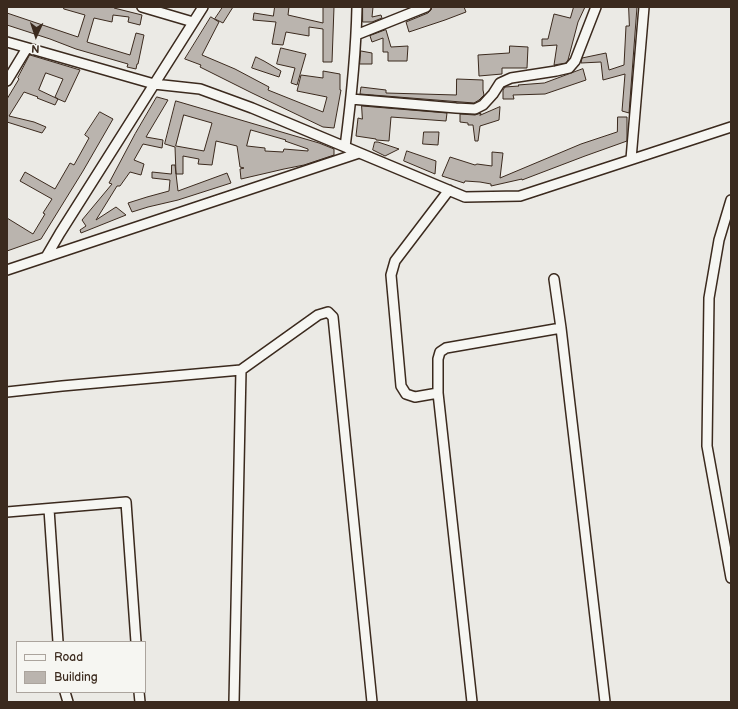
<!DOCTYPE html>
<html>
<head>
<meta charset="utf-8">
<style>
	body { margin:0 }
	#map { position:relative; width:738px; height:709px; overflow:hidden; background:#ebeae5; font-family:"Balsamiq Sans",sans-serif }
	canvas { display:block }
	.frame { position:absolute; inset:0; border:8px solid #3b2a1e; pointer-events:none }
	.legend { position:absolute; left:16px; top:641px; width:130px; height:52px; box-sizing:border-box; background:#f6f6f2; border:1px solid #aba49d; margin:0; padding:5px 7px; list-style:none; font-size:12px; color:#3b2a1e }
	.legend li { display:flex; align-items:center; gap:8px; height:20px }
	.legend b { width:20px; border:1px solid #aba49d }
	.north { position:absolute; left:16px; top:16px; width:40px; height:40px; -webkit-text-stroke:3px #f6f6f2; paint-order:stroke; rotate:183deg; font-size:11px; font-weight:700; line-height:16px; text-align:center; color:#3b2a1e }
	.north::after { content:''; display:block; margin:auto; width:14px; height:18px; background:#3b2a1e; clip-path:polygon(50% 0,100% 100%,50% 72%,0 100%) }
</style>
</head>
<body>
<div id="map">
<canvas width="738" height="709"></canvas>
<div class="frame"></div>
<ul class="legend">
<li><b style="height:5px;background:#f6f6f2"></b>Road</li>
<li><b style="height:11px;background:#bab4ae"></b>Building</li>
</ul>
<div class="north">N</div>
</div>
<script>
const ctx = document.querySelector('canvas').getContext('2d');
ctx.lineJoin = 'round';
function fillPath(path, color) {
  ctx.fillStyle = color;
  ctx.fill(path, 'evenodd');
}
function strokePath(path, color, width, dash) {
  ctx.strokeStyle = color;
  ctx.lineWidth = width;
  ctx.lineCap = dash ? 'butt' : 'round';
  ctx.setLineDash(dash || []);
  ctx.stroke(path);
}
const building = new Path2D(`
	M 64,7 L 115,7 L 114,8 L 142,15 L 140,25 L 128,22 L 129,17 L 113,15 L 112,22 L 94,18 L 87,42 L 130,55 L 136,33 L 144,35 L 138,64 L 137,64 L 136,69 L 127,67 L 128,64 L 76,49 L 50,39 L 7,25 L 7,13 L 78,37 L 85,15 L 64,9 Z
	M 223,7 L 233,7 L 223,23 L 215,19 Z
	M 275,7 L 289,7 L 288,15 L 323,23 L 323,7 L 334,7 L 332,62 L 323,62 L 323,29 L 309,27 L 309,36 L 286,32 L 283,45 L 272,44 L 276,22 L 253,20 L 254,13 L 273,16 Z
	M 363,7 L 373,7 L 372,17 L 381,15 L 382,18 L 372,22 L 363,22 Z
	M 432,7 L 464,7 L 466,12 L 445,20 L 409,32 L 406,22 L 428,13 L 431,10 Z
	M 574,7 L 585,7 L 578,22 L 568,60 L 566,63 L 554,65 L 557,45 L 542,46 L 542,39 L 548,39 L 554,14 L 570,18 Z
	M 629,7 L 637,7 L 629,113 L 622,111 L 625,74 L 603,80 L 601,62 L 581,63 L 582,58 L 606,53 L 609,70 L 624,65 L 626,26 L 629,26 Z
	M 211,17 L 219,22 L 202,55 L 235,69 L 269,87 L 268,90 L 323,112 L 327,97 L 297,91 L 301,75 L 323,78 L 323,71 L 340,74 L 340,90 L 341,90 L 334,128 L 323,127 L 252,93 L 200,67 L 201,65 L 185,59 Z
	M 386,30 L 391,47 L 408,46 L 407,61 L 388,61 L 388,52 L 383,52 L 383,38 L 372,42 L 370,36 Z
	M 510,46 L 528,47 L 527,68 L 502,68 L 502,74 L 479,76 L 478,55 L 509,53 Z
	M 281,48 L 306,54 L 297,85 L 291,83 L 295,68 L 277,64 Z
	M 361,51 L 372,53 L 372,64 L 360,64 Z
	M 30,55 L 80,70 L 65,102 L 58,99 L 55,105 L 37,98 L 38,97 L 24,92 L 9,116 L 34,122 L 46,127 L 42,133 L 7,122 L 7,99 L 19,79 L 18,78 ZM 46,73 L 63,79 L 55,97 L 58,99 L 39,90 Z
	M 256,57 L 264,61 L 281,71 L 279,77 L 252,68 Z
	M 583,69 L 586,80 L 545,94 L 513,95 L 514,99 L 503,99 L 503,90 L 505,87 L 519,86 L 518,85 L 544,83 Z
	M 457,79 L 483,80 L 483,90 L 484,95 L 479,100 L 474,103 L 360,94 L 361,87 L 386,90 L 386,93 L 456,95 Z
	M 157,97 L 168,100 L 146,137 L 163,140 L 162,148 L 143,144 L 134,160 L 144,164 L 141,175 L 130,172 L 120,186 L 117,186 L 96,220 L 116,207 L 126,215 L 81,233 L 80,230 L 86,226 L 82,220 L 112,184 L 109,183 L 135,134 Z
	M 176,101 L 319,143 L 334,149 L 334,155 L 304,165 L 284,169 L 241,179 L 240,169 L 244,168 L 240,167 L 237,146 L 216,141 L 212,165 L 198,164 L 199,159 L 183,156 L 183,174 L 176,174 L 175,147 L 165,144 ZM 184,115 L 212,123 L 204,151 L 176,146 ZM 251,130 L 286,140 L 285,141 L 308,149 L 308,151 L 284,149 L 283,152 L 265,151 L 265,148 L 247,146 Z
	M 362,106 L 447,113 L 446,121 L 391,117 L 389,141 L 376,140 L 376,139 L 356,136 L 358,118 L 362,119 Z
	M 500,107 L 499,120 L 480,126 L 478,141 L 475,141 L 473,125 L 468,125 L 468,123 L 460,122 L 460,114 L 475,115 L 481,113 L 480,115 Z
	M 100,112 L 113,119 L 83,171 L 41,239 L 7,251 L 7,218 L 33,234 L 45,214 L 43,213 L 52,199 L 20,181 L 25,172 L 55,189 L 70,163 L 74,165 L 89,138 L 85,135 Z
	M 618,117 L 627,117 L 627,141 L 585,156 L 522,180 L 522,179 L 491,186 L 491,184 L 480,182 L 465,181 L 464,183 L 442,176 L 450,157 L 475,165 L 477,164 L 492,166 L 492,152 L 503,153 L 500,178 L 581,144 L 617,132 Z
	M 424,132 L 439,132 L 438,145 L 423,144 Z
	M 375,142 L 378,142 L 399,149 L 385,156 L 373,150 Z
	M 407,151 L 436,161 L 435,174 L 404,161 Z
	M 172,165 L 175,165 L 178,191 L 227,173 L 231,183 L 178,200 L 148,207 L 132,212 L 128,203 L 147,197 L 169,191 L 170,180 L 152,178 L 152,172 L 171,174 Z`);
const minor = new Path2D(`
	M 142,7 L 193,22
	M 356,35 L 426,7
	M 7,42 L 154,84 L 200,89 L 252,108 L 465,197 L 520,196 L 731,127
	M 7,81 L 27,48
	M 351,99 L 456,108 L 475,109 L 483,105 L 493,94 L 500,83 L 511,78 L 556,71 L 569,68 L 575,61 L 596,7
	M 345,147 C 351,101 356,54 357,7
	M 631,159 L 644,7
	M 731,200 L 719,240 L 709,298 L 707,446 L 731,578
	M 46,257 L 60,233 L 203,7
	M 7,270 L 359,153
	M 554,279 L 561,328 L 605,702
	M 7,392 L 62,386 L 241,370 L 318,315 L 328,312 L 333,317 L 372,702
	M 438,393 L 415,397 L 406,394 L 401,386 L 391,275 L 395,261 L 449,190
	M 49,509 L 58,642
	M 7,512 L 126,502 L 136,642
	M 65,692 L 68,702
	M 139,692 L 140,702
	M 234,702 L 241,370
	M 472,702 L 438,393 L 438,359 L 440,352 L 446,348 L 561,328`);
fillPath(building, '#bab4ae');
strokePath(building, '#3b2a1e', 1);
strokePath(minor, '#3b2a1e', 12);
strokePath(minor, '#f6f6f2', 9);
</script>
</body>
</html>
